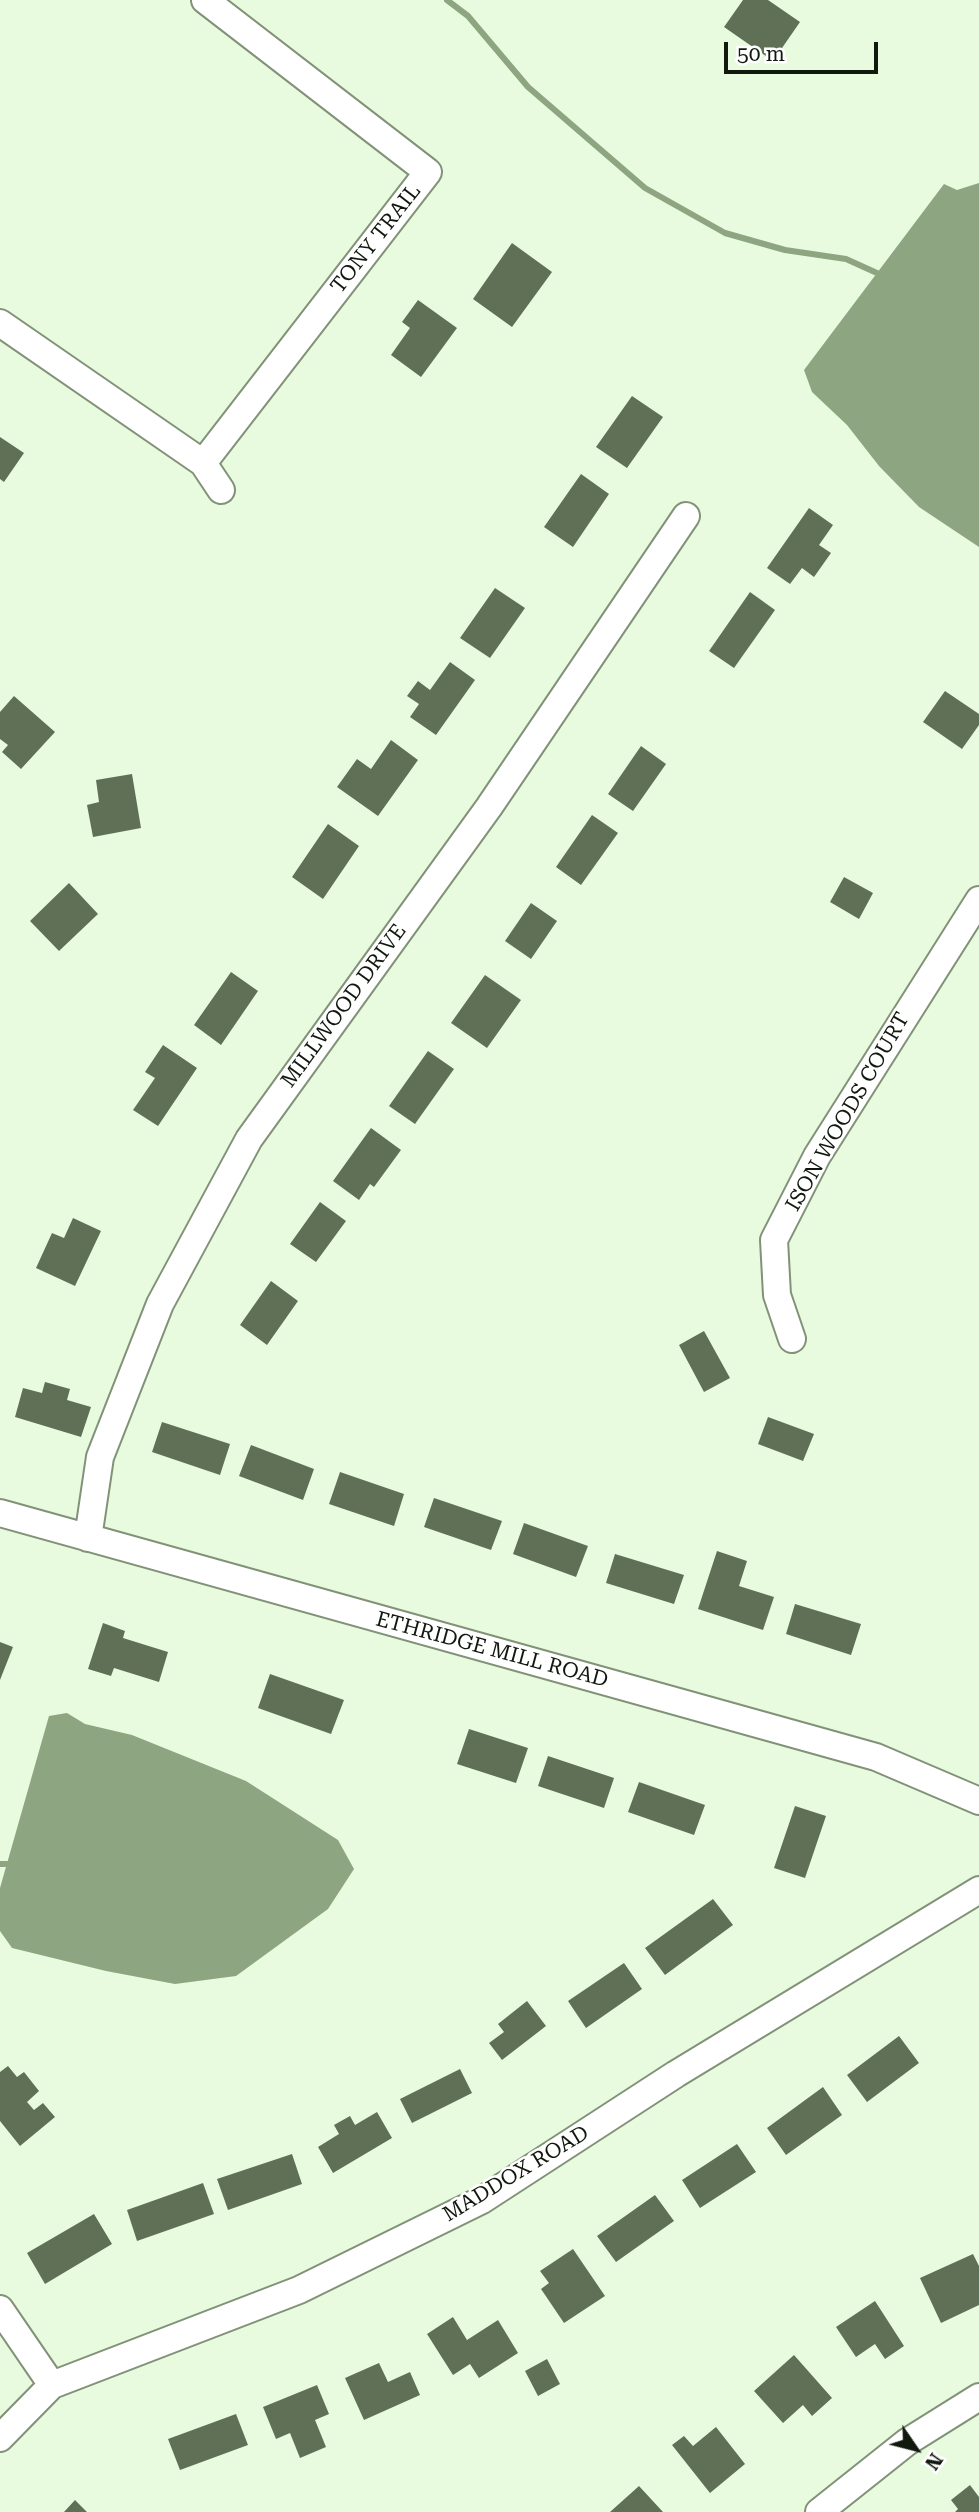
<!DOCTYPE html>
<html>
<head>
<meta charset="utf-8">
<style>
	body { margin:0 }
	#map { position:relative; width:979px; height:2512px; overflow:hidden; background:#e8fbde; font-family:"Roboto Serif",serif }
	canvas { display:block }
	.north { position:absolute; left:881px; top:2414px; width:70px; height:70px; -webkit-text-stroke:5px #fff; paint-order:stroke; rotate:125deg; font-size:19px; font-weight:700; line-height:28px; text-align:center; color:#11180e }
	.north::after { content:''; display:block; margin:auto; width:24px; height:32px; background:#11180e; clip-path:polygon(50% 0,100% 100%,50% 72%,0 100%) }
	.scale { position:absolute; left:724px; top:42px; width:154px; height:32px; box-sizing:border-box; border:4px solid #11180e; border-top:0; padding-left:9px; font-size:21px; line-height:24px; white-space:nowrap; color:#11180e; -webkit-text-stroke:5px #fff; paint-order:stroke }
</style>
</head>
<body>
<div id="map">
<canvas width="979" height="2512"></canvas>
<div class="north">N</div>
<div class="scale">50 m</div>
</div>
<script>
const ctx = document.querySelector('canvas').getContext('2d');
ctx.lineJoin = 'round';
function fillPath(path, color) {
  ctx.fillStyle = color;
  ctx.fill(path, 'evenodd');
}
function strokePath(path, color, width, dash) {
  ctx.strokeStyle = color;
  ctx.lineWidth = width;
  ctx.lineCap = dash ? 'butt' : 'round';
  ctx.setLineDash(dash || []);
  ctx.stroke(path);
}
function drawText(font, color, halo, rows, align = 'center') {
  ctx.font = font + ' "Roboto Serif",serif';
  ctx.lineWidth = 5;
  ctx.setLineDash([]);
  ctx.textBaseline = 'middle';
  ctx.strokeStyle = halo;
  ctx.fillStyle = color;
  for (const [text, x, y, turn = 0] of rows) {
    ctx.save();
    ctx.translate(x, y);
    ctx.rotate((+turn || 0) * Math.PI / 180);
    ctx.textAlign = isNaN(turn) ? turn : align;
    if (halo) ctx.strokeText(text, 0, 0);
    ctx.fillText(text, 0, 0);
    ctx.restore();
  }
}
const water = new Path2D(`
	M 979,183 L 979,547 L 919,507 L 879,466 L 847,425 L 812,392 L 804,370 L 944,184 L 957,190 Z
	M 67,1713 L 85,1724 L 132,1735 L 246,1781 L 338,1840 L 354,1869 L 328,1909 L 236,1976 L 175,1984 L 106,1971 L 12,1948 L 0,1931 L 0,1888 L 49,1716 Z`);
const stream = new Path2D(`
	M 447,0 L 468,16 L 528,87 L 645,188 L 725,233 L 785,250 L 846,259 L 877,273
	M 0,1864 L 7,1864`);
const building = new Path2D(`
	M 743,0 L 768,0 L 800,22 L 773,61 L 724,27 Z
	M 512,243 L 552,272 L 512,327 L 473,299 Z
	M 418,300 L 457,328 L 421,377 L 391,355 L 410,328 L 402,322 Z
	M 632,396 L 663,417 L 627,468 L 596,447 Z
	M 0,437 L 24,453 L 4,482 L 0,479 Z
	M 581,474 L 609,494 L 573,547 L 544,527 Z
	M 809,508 L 833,525 L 819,545 L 831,553 L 814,577 L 802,568 L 790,584 L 767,568 Z
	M 495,588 L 525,608 L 490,658 L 460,638 Z
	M 750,592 L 775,610 L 734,668 L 709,651 Z
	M 450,662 L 475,680 L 436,735 L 410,717 L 419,704 L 407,696 L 418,681 L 430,690 Z
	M 945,691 L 979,714 L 979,725 L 962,749 L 923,722 Z
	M 14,696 L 55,732 L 21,769 L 2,752 L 8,745 L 0,739 L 0,712 Z
	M 391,740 L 418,760 L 378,816 L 337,787 L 357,759 L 371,769 Z
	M 641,746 L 666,764 L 633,811 L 608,794 Z
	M 132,774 L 141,828 L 93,837 L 87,805 L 99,802 L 96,780 Z
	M 592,815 L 618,833 L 581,885 L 556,867 Z
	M 328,824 L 359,846 L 323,899 L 292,877 Z
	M 844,877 L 873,893 L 859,919 L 830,902 Z
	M 69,883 L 98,914 L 59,951 L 30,921 Z
	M 531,903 L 557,921 L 531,959 L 505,941 Z
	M 231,972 L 258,991 L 221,1045 L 194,1025 Z
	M 485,975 L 521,1000 L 487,1048 L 451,1023 Z
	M 163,1045 L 197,1068 L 158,1126 L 133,1110 L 155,1078 L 145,1072 Z
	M 428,1051 L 454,1069 L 415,1124 L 389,1106 Z
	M 371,1128 L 401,1150 L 374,1187 L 370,1184 L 359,1200 L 333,1181 Z
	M 320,1202 L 346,1221 L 316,1262 L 290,1244 Z
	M 73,1218 L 101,1231 L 75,1286 L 36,1268 L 52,1233 L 64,1238 Z
	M 271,1281 L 298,1301 L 267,1345 L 240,1325 Z
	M 704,1331 L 730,1378 L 704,1392 L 679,1345 Z
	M 45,1382 L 70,1389 L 67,1400 L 91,1407 L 81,1437 L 15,1417 L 23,1388 L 42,1393 Z
	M 768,1417 L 814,1434 L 803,1461 L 758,1444 Z
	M 162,1422 L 230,1444 L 220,1475 L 152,1452 Z
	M 251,1445 L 314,1469 L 303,1500 L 239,1476 Z
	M 340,1472 L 404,1494 L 394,1526 L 329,1504 Z
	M 434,1498 L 502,1521 L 491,1550 L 424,1527 Z
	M 524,1523 L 588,1546 L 576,1577 L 513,1554 Z
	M 717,1551 L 747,1561 L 739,1586 L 774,1597 L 763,1630 L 698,1609 Z
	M 615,1554 L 684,1575 L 674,1604 L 606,1583 Z
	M 795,1604 L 861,1624 L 851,1655 L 786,1634 Z
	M 103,1623 L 125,1631 L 123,1638 L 168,1652 L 159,1682 L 114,1668 L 111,1676 L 88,1669 Z
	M 0,1642 L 13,1647 L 0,1680 Z
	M 270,1674 L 344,1700 L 331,1734 L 258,1708 Z
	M 469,1729 L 528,1748 L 516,1783 L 457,1764 Z
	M 548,1756 L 614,1778 L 604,1808 L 538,1786 Z
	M 639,1782 L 705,1805 L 694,1835 L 628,1812 Z
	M 795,1806 L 826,1816 L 805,1878 L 774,1868 Z
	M 713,1899 L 733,1925 L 665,1975 L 645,1948 Z
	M 624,1963 L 642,1989 L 586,2028 L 568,2001 Z
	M 527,2001 L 546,2026 L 502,2060 L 489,2043 L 504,2032 L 498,2024 Z
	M 899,2036 L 919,2063 L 867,2102 L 847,2075 Z
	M 8,2066 L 17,2077 L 24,2072 L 39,2091 L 27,2102 L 34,2110 L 43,2103 L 55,2117 L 20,2146 L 0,2121 L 0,2072 Z
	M 460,2069 L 472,2093 L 412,2123 L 400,2099 Z
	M 823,2087 L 842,2115 L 786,2155 L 767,2128 Z
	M 377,2112 L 392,2138 L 333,2173 L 318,2147 L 339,2134 L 334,2125 L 350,2116 L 355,2125 Z
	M 737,2144 L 756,2172 L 700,2208 L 682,2180 Z
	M 292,2154 L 302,2184 L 228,2210 L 217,2179 Z
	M 203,2183 L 214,2214 L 137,2241 L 127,2210 Z
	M 655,2195 L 674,2221 L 616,2262 L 597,2236 Z
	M 94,2214 L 112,2244 L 45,2284 L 27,2253 Z
	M 573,2249 L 605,2296 L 564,2323 L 541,2289 L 549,2283 L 540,2271 Z
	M 973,2254 L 979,2266 L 979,2305 L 941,2323 L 920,2278 Z
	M 875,2301 L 904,2346 L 885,2359 L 875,2344 L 856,2357 L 836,2327 Z
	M 453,2317 L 467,2340 L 498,2320 L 518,2353 L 479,2378 L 470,2364 L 453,2375 L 427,2334 Z
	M 794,2355 L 832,2398 L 812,2416 L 803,2405 L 783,2423 L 754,2391 Z
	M 547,2359 L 560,2384 L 538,2396 L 525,2371 Z
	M 379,2363 L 388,2382 L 410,2372 L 420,2395 L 364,2420 L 345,2378 Z
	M 317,2385 L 329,2414 L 315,2420 L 326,2447 L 300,2458 L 290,2433 L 276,2439 L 263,2407 Z
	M 236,2414 L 248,2445 L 180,2470 L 168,2439 Z
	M 716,2427 L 745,2464 L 710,2493 L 672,2445 L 684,2436 L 693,2446 Z
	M 970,2485 L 979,2497 L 979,2512 L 955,2512 L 958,2509 L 951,2500 Z
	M 639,2486 L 663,2512 L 610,2512 Z
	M 75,2500 L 87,2512 L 64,2512 Z`);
const minor = new Path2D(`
	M 0,323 L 203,463 L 221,490
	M 203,463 L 428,172 L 205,0
	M 792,1339 L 777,1295 L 774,1240 L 817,1156 L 979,900
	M 0,1513 L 876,1757 L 979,1801
	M 88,1538 L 100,1457 L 160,1304 L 249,1139 L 489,807 L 686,516
	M 0,2309 L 52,2385
	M 0,2438 L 52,2385 L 299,2290 L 482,2200 L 676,2074 L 979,1890
	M 819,2512 L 907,2442 L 979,2397`);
const streetNames = [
	["TONY TRAIL",376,239,-52],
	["MILLWOOD DRIVE",344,1006,-54],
	["ISON WOODS COURT",848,1112,-60],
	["ETHRIDGE MILL ROAD",492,1650,15],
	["MADDOX ROAD",516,2174,-31]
];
fillPath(water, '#8da580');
strokePath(stream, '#8da580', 6);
fillPath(building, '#5f7057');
strokePath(minor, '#819278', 30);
strokePath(minor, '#fff', 26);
drawText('21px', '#11180e', '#fff', streetNames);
</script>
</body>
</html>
